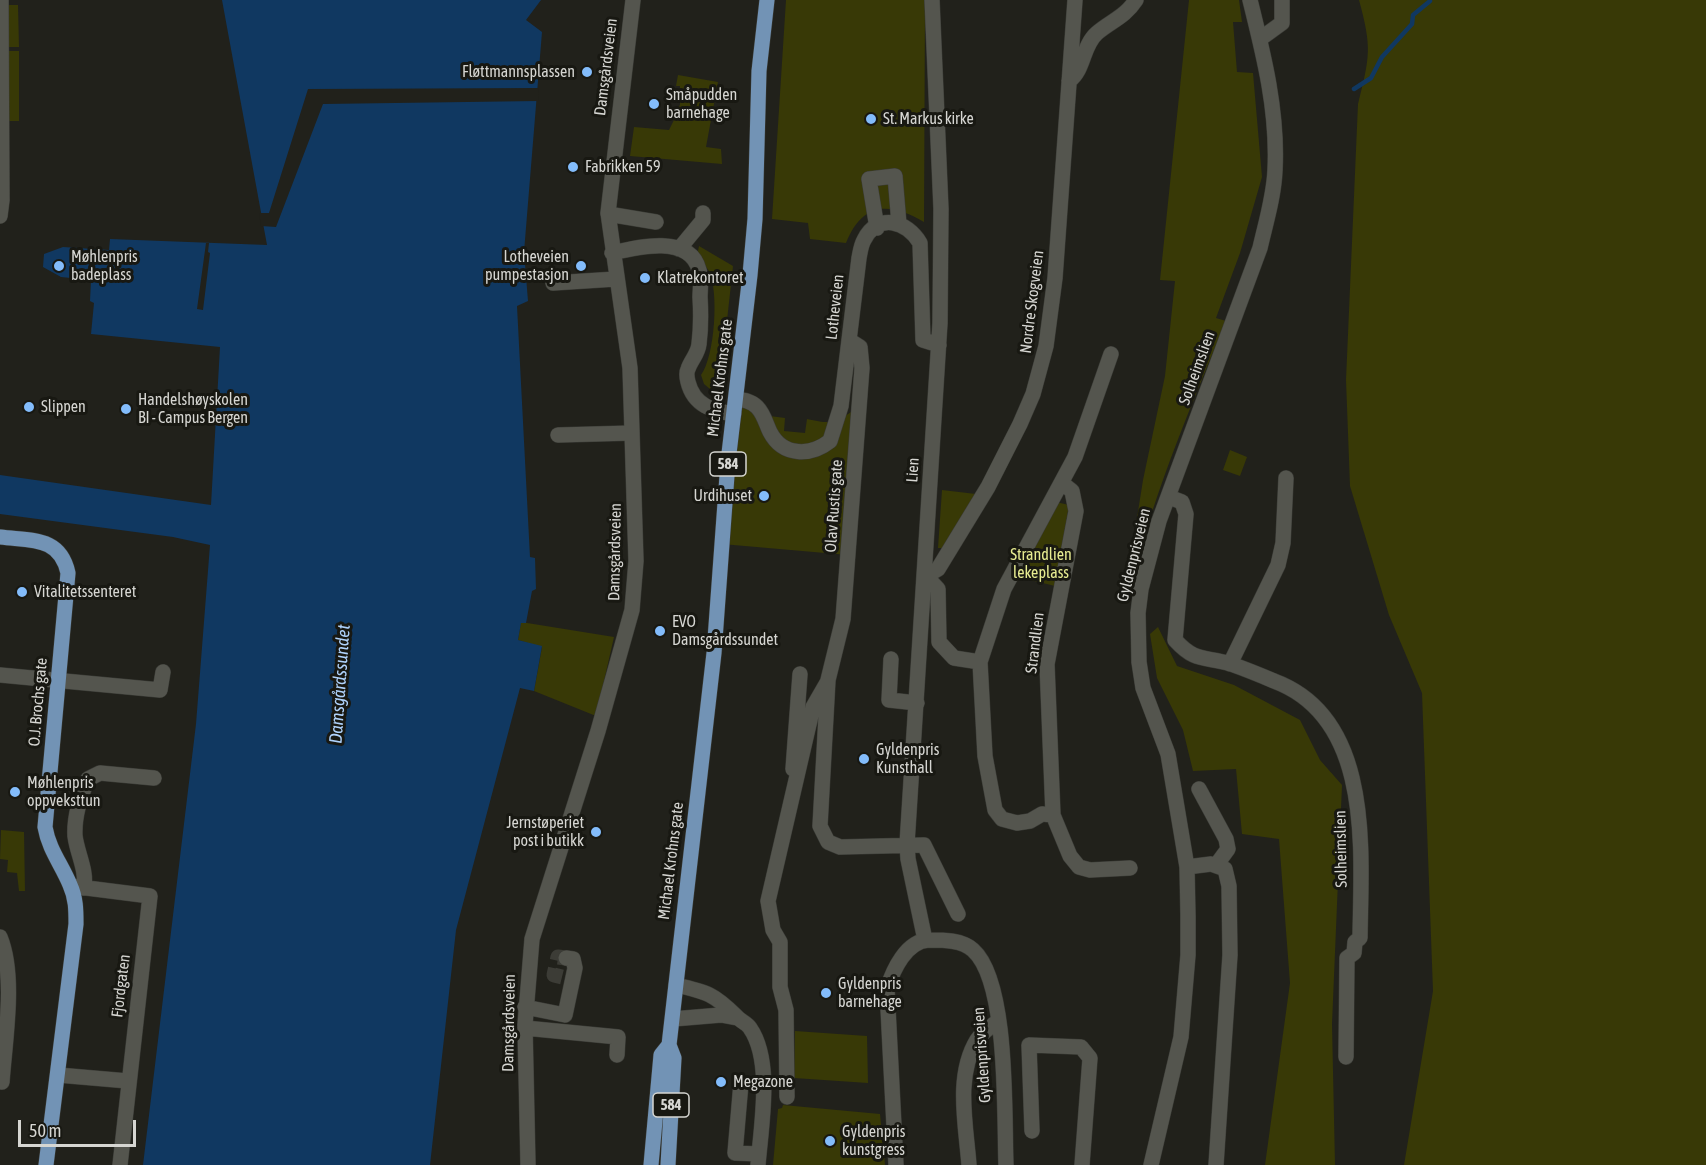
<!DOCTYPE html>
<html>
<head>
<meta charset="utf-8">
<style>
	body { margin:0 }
	#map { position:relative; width:1706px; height:1165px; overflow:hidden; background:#21211b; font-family:"Asap Condensed",sans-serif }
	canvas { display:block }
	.scale { position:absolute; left:18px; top:1120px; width:118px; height:27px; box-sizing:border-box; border:3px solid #d6d6d2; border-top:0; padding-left:8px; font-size:18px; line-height:21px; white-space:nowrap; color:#d6d6d2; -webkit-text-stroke:4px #181812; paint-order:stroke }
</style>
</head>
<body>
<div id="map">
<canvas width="1706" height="1165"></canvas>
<div class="scale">50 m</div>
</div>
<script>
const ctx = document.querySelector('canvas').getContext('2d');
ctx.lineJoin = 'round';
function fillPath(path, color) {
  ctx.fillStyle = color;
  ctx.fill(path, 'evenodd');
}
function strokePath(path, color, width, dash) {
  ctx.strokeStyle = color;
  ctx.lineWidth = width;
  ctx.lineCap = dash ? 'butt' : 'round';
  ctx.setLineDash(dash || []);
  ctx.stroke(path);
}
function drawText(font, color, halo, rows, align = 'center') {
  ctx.font = font + ' "Asap Condensed",sans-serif';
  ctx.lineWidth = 6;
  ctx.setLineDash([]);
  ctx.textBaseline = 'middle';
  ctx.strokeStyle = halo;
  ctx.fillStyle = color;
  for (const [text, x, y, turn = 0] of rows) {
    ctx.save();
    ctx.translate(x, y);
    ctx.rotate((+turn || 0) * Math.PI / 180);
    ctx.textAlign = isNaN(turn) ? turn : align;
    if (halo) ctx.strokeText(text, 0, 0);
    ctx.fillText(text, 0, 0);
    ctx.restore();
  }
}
const green = new Path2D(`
	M 786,0 L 925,0 L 924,222 C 888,201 862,203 846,243 L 810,239 L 808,223 L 772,219 Z
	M 1189,0 L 1239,0 L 1242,22 L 1233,22 L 1237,72 L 1253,73 L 1262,177 L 1240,253 L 1216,318 L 1226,321 C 1188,413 1148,506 1127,604 L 1124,600 L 1143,480 L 1165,376 L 1175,281 L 1160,280 Z
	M 1359,0 L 1706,0 L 1706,1165 L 1404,1165 L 1433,991 L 1422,693 L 1389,615 L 1350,486 L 1346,380 L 1358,104 C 1370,56 1372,48 1359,0 Z
	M 9,5 L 18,5 L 19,47 L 9,47 Z
	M 9,51 L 19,51 L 19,121 L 9,121 Z
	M 678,75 L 718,82 L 706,147 L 721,149 L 722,164 L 630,156 L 634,127 L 669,130 L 675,118 L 671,116 L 680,105 L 680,86 L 676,86 Z
	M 699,246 L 733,266 L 721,375 L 718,384 L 710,389 L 704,384 L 701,375 C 715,356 719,291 709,271 C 706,266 701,261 697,256 Z
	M 736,399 L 762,415 L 785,418 L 784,431 L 805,433 L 807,419 C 834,425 836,423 858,407 L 848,555 L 722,544 Z
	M 1230,450 L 1247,457 L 1240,476 L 1223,470 Z
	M 942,490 L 976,494 L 946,548 L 938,548 Z
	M 1056,502 L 1069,505 L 1055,586 L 1014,576 Z
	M 521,622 L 614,637 L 596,716 L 534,691 L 542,647 L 518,640 Z
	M 1158,627 L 1177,666 L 1234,685 L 1300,720 L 1320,760 L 1342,785 L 1332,1024 L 1335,1165 L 1265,1165 L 1290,983 L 1279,839 L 1242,834 L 1236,769 L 1193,771 L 1183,730 L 1157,678 L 1150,634 Z
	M 1,830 L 24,832 L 25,891 L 19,891 L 17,873 L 7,872 L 8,860 L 0,859 Z
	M 795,1031 L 867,1036 L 868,1083 L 794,1078 Z
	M 783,1105 L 880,1114 L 885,1165 L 773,1165 L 778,1109 L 782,1108 Z`);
const water = new Path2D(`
	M 222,0 L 541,0 L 526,20 L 542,32 L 524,252 L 528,301 L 517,306 L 530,557 L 535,558 L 536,589 L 532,591 L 526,623 L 521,623 L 518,640 L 542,646 L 534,691 L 520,688 L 456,930 L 430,1165 L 143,1165 L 196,724 L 210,545 L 173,537 L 0,514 L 0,475 L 211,505 L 220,347 L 91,334 L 94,303 L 90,301 L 91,280 L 61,277 L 43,267 L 44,254 L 63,247 L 109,250 L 110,239 L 267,245 Z`);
const pier = new Path2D(`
	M 539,88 L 538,101 L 323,104 L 276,227 L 261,226 L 259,213 L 269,213 L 308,89 Z
	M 206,243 L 209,243 L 208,252 L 210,253 L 203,310 L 197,309 Z`);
const stream = new Path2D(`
	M 1354,89 L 1371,78 L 1382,57 L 1412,24 L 1413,15 L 1430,1`);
const minorTunnel = new Path2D(`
	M 562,977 L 554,975 L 558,957 L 566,958`);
const minor = new Path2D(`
	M 1260,39 L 1282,23 L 1282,0
	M 1069,81 C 1085,69 1082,46 1097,33 C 1111,21 1125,17 1136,0
	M 608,214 L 656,222
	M 0,216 L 2,200 L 1,0
	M 877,228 L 869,179 L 895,176 L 899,224
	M 679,249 L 703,220 L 703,213
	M 612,253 C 637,247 690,234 699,270 C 702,278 700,289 700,297 C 701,313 701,328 699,344 C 698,354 691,360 688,369 C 686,373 687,378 688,382 C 694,406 713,411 734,414
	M 553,283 L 616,279
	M 849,340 L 860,347 L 862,368 L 843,619 L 828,680 L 820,826 L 828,842 L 840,847 L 924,845 L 958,914
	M 736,399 C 744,400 751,401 757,407 C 764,414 766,424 770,432 C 783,457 811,456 830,441 L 841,406 L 859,258 C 860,253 861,245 864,240 C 878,212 907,221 920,243 L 923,340 L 939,345
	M 558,435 L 632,433
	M 1062,483 L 1072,491 L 1076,511 L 1047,664 L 1053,815 L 1070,856 L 1079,867 L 1090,870 L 1130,868
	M 1169,497 L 1182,502 L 1186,514 L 1175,640 C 1196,663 1204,656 1231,664 C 1245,669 1260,675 1274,681 C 1374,718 1361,852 1360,938 L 1355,942 L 1354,953 L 1347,958 L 1346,1057
	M 891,659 L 889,700 L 917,703
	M 980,662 L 954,658 L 939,642 L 938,589 L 926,576 L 938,569 L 988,487 L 1020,424 L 1033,394 L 1046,346 L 1055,278 L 1075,0
	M 1230,664 L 1278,565 L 1283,543 L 1286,478
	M 0,675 L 160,690 L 163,672
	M 793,769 L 800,674
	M 1199,789 L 1226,839 L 1228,849 L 1217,864
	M 1053,815 L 1042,814 L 1030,821 L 1017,823 L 1002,819 L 995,810 L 985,756 L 980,662 L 1004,589 L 1075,457 L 1111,354
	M 1187,867 L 1211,864 L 1225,869 L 1229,886 L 1230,955 L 1216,1165
	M 71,886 L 150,896 L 120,1165
	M 84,888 C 87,870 77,853 75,836 C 74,818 81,795 88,779 L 100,773 L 154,778
	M 0,937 C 16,976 5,1039 2,1082
	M 925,940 L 908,859 L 907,844 L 940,323 L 941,209 L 932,0
	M 676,985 C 707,992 714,994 736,1016 C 740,1021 747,1023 750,1028 C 773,1061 761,1126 758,1165
	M 525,1007 L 565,1015 L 575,968 L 573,959 L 566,958
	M 673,1019 L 721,1015 L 737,1018
	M 525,1028 L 618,1037 L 617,1055
	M 58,1075 L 128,1081
	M 741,1083 L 735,1153 L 759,1154
	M 787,1097 L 786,1010 L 780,987 L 780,942 L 773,930 L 768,901 L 813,707 L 828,681
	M 1032,1131 L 1029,1045 L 1081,1047 L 1090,1058 L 1082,1165
	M 528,1165 L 525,1025 L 532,939 L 598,731 L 632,610 L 636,561 L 630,368 L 608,213 L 633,0
	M 896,1165 L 887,989 C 893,970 906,941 929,940 C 944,940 962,940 973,950 C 1009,982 1004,1117 1006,1165
	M 969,1165 C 966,1125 955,1076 977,1040 C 982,1032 992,1026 998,1021
	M 1151,1165 L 1181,1037 L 1188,955 L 1188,916 L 1187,867 L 1168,754 L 1143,688 L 1139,662 L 1138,613 L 1141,589 L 1159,521 L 1260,248 C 1266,222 1274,196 1275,170 C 1278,112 1264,56 1250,0`);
const major = new Path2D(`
	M 0,537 C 31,541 60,536 68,573 L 45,827 C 49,850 62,865 70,885 C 76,898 76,910 76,924 L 46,1165
	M 651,1165 L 661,1055 L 669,1045
	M 668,1165 L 674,1058 L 669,1045 L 714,653 L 728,462 L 750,275 L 755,219 L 759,71 L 767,0`);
const markers = [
	[587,72,6,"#83bcfb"],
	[654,104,6,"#83bcfb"],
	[871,119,6,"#83bcfb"],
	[573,167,6,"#83bcfb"],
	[59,266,6,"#83bcfb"],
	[581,266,6,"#83bcfb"],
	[645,278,6,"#83bcfb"],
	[29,407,6,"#83bcfb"],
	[126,409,6,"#83bcfb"],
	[764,496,6,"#83bcfb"],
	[22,592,6,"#83bcfb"],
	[660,631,6,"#83bcfb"],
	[864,759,6,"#83bcfb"],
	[15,792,6,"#83bcfb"],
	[596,832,6,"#83bcfb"],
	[826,993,6,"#83bcfb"],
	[721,1082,6,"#83bcfb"],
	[830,1141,6,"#83bcfb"]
];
const shields = [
	[728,464,36],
	[671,1105,36]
];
const shieldNames = [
	["584",728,464],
	["584",671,1105]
];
const streetNames = [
	["Damsgårdsveien",606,67,-83],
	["Nordre Skogveien",1032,302,-83],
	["Lotheveien",835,307,-84],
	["Solheimslien",1197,368,-70],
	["Michael Krohns gate",720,378,-83],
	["Lien",913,470,-86],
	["Olav Rustis gate",834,506,-86],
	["Damsgårdsveien",615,552,-89],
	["Gyldenprisveien",1134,555,-76],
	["Strandlien",1035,643,-83],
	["O.J. Brochs gate",38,702,-85],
	["Solheimslien",1341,849,-91],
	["Michael Krohns gate",671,861,-83],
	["Fjordgaten",121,986,-83],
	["Damsgårdsveien",509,1023,-89],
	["Gyldenprisveien",982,1055,-94]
];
const poiNames = [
	["Fløttmannsplassen",575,72,"right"],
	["Småpudden",666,95],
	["barnehage",666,113],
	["St. Markus kirke",883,119],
	["Fabrikken 59",585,167],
	["Møhlenpris",71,257],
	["badeplass",71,275],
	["Lotheveien",569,257,"right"],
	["pumpestasjon",569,275,"right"],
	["Klatrekontoret",657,278],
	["Handelshøyskolen",138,400],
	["BI - Campus Bergen",138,418],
	["Slippen",41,407],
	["Urdihuset",752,496,"right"],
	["Vitalitetssenteret",34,592],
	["EVO",672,622],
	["Damsgårdssundet",672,640],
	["Gyldenpris",876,750],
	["Kunsthall",876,768],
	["Møhlenpris",27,783],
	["oppveksttun",27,801],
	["Jernstøperiet",584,823,"right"],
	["post i butikk",584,841,"right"],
	["Gyldenpris",838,984],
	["barnehage",838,1002],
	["Megazone",733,1082],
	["Gyldenpris",842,1132],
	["kunstgress",842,1150]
];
const parkNames = [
	["Strandlien",1041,555],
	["lekeplass",1041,573]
];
const waterNames = [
	["Damsgårdssundet",340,684,-86]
];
fillPath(green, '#383906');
fillPath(water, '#103861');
fillPath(pier, '#21211b');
strokePath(stream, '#103861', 4.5);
strokePath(minorTunnel, '#3c3c36', 15, [15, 8]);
strokePath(minor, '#3b3c37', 16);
strokePath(major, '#3b3c37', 16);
strokePath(minor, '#54554e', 15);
strokePath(major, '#7293b5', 15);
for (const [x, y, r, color] of markers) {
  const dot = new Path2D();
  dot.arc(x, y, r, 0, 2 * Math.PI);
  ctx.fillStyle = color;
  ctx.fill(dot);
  strokePath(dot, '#181812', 2);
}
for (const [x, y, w] of shields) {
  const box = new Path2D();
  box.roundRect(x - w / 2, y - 12, w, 24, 4.5);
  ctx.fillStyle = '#181812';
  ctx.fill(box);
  strokePath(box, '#d6d6d2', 1.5);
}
drawText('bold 15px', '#d6d6d2', null, shieldNames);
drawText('16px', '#d6d6d2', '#181812', streetNames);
drawText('16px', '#d6d6d2', '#181812', poiNames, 'left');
drawText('16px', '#e7ec91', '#181812', parkNames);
drawText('italic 18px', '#afd2fb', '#181812', waterNames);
</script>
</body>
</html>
